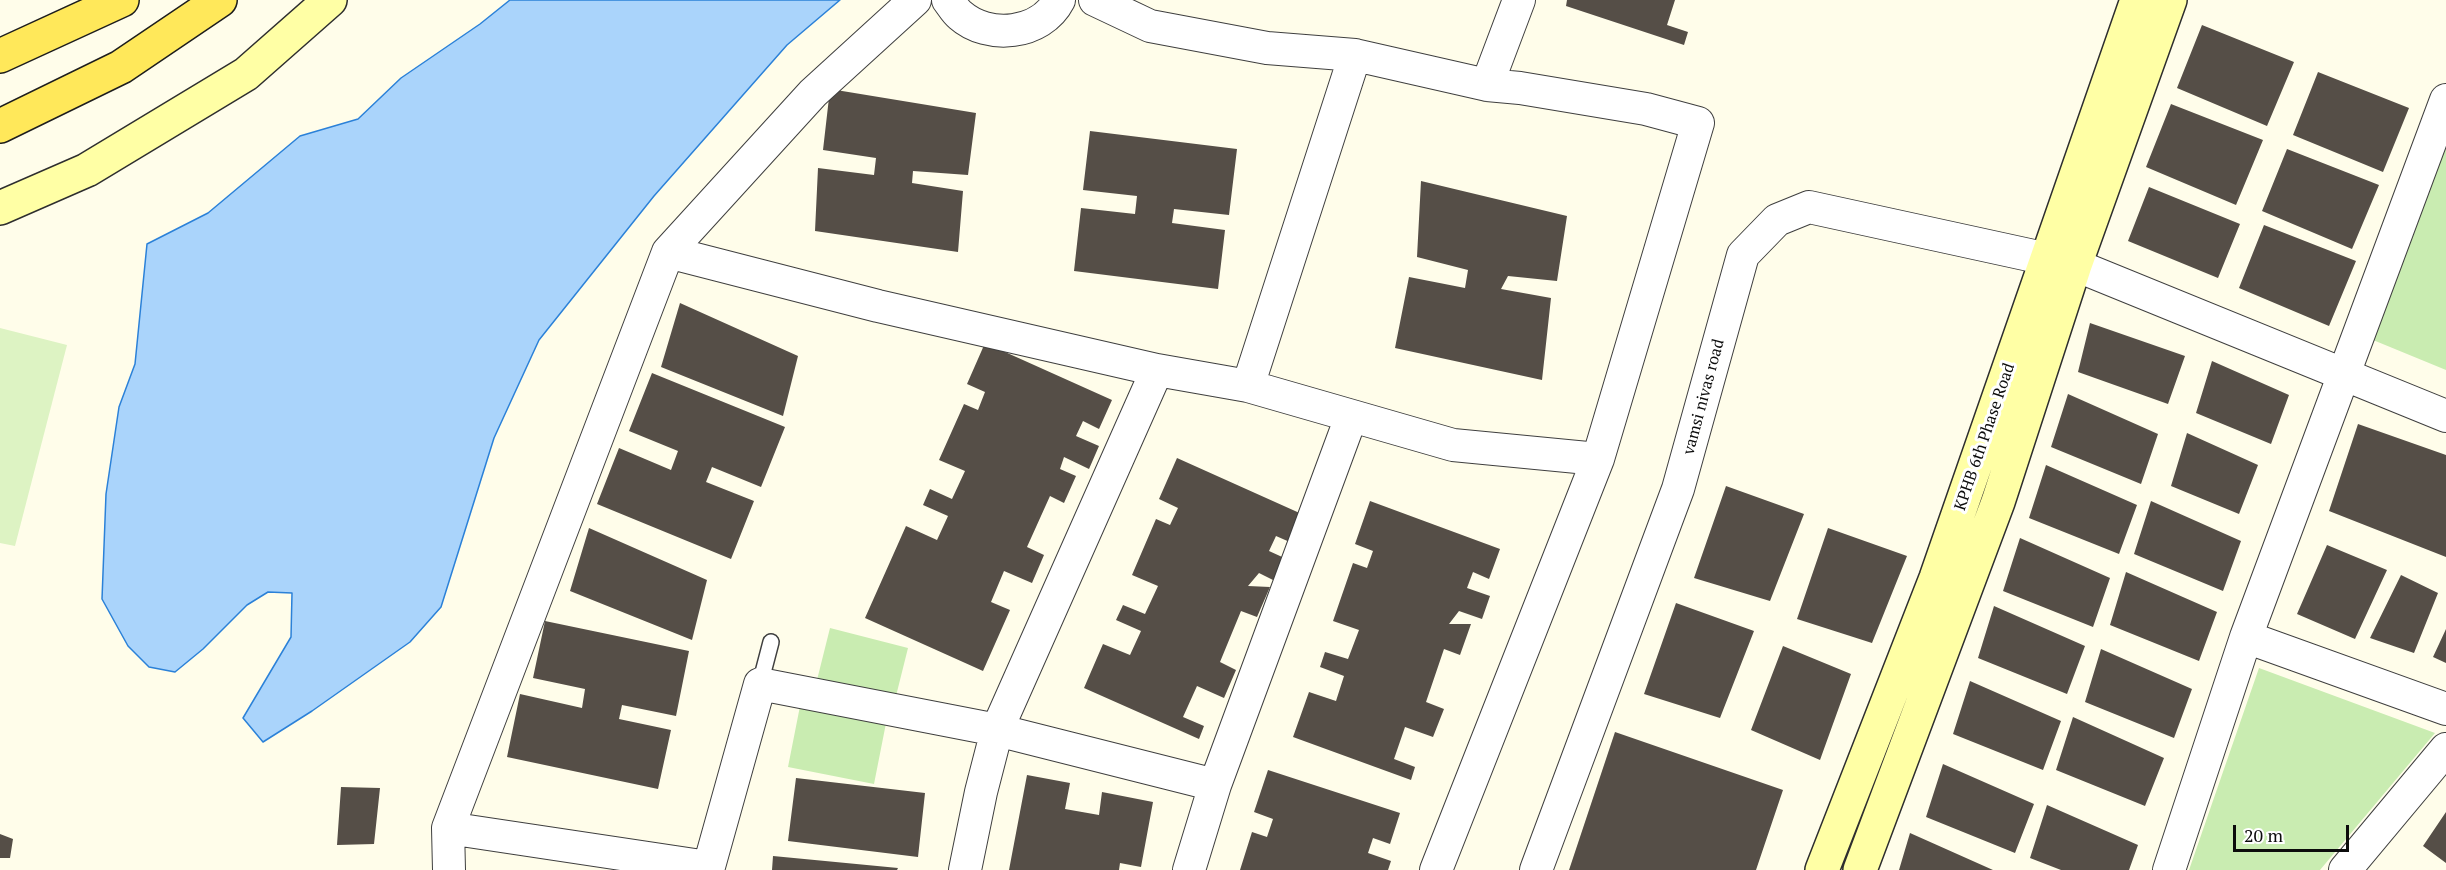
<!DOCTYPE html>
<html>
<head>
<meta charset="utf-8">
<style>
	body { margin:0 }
	#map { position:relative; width:2446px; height:870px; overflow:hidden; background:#fffdea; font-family:"PT Serif",serif }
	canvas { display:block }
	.scale { position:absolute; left:2233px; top:825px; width:116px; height:27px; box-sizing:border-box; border:3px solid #0c0c0c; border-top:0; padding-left:8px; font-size:18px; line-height:21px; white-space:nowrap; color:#0c0c0c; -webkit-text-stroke:4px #fff; paint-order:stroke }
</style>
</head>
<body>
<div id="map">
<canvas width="2446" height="870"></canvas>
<div class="scale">20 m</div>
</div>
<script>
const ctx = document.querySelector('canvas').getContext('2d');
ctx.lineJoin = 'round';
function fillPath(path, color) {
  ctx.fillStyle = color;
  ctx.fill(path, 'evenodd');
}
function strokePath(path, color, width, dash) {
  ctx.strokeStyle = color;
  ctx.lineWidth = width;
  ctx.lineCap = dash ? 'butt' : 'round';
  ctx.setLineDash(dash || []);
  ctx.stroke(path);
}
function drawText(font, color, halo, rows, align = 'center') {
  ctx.font = font + ' "PT Serif",serif';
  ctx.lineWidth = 6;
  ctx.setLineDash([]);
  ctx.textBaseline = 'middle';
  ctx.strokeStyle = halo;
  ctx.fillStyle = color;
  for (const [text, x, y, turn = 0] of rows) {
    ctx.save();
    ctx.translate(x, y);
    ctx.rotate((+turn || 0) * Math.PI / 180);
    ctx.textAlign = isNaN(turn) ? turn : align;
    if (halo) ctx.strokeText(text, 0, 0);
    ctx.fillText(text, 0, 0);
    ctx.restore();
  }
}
const green = new Path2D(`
	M 2446,137 L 2446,370 L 2373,340 Z
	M 830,628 L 908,648 L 894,704 L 816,684 Z
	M 2259,668 L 2435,733 L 2320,870 L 2189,870 Z
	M 802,696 L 888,713 L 874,784 L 788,767 Z`);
const pitch = new Path2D(`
	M 0,328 L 67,345 L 15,546 L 0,543 Z`);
const water = new Path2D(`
	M 510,0 L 840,0 L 787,45 L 654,196 L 539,340 L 494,438 L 441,607 L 410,642 L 312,711 L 263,742 L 243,718 L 291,637 L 292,593 L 268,592 L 247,605 L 203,649 L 175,672 L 149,667 L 128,646 L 102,599 L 106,494 L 119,407 L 135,364 L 147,244 L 208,213 L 300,136 L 358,119 L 401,78 L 480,24 Z`);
const building = new Path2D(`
	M 1567,0 L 1675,0 L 1667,25 L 1688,32 L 1684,45 L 1566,6 Z
	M 2202,25 L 2294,62 L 2267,126 L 2177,88 Z
	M 2318,72 L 2409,108 L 2383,172 L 2293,135 Z
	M 830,89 L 976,113 L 968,175 L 913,171 L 912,183 L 963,191 L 958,252 L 815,231 L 818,168 L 874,175 L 876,158 L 823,150 Z
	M 2171,104 L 2263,140 L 2236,205 L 2146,167 Z
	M 1090,131 L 1237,149 L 1229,215 L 1174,209 L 1172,223 L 1225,230 L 1218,289 L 1074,271 L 1081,208 L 1135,214 L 1137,196 L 1083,190 Z
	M 2287,149 L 2379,185 L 2352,249 L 2262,211 Z
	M 1421,181 L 1567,216 L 1557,281 L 1508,276 L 1501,289 L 1551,298 L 1542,380 L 1395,348 L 1409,277 L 1465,288 L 1468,270 L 1417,257 Z
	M 2149,187 L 2240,224 L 2218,278 L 2128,241 Z
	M 2264,225 L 2356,261 L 2329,326 L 2239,288 Z
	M 680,303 L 798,356 L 783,416 L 661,367 Z
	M 2090,323 L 2185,356 L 2168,404 L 2078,372 Z
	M 985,343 L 1112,400 L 1099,429 L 1083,421 L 1076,436 L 1099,446 L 1089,469 L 1064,457 L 1060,469 L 1076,476 L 1064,503 L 1050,496 L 1027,547 L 1044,555 L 1032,583 L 1004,571 L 991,602 L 1010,610 L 983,671 L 865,618 L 906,526 L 937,540 L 948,516 L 923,505 L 930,489 L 952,499 L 965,471 L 939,460 L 964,404 L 978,410 L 985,392 L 967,384 Z
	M 2212,361 L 2289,395 L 2271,444 L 2196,413 Z
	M 652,373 L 785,427 L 761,487 L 712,467 L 706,482 L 754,501 L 731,559 L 597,504 L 619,448 L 671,470 L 678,451 L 629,431 Z
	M 2068,394 L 2158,434 L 2141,484 L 2051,447 Z
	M 2358,424 L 2446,455 L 2446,557 L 2329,511 Z
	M 2187,433 L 2258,465 L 2239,514 L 2171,486 Z
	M 1177,458 L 1304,515 L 1292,543 L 1276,536 L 1269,551 L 1291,561 L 1281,584 L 1259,573 L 1248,586 L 1270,587 L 1257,617 L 1241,611 L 1220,662 L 1236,670 L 1224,698 L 1197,686 L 1183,717 L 1204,726 L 1199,739 L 1084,688 L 1103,644 L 1130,655 L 1141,631 L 1116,620 L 1123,605 L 1145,614 L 1158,586 L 1132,575 L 1156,519 L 1170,525 L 1178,508 L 1159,499 Z
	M 2046,465 L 2137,505 L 2119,554 L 2029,518 Z
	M 1726,486 L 1804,514 L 1770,601 L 1694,578 Z
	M 1370,501 L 1500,549 L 1489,579 L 1473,572 L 1467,588 L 1490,596 L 1482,619 L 1459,611 L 1449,624 L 1471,624 L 1460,655 L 1444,649 L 1426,702 L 1444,709 L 1433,737 L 1405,727 L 1394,759 L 1415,767 L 1411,780 L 1293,737 L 1309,692 L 1336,701 L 1344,676 L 1320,667 L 1325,652 L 1348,659 L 1359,630 L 1333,621 L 1353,563 L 1367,568 L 1373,551 L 1355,544 Z
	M 2151,501 L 2241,541 L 2223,591 L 2134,554 Z
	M 589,528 L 707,580 L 692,640 L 570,591 Z
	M 1828,528 L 1907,556 L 1872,643 L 1797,619 Z
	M 2020,538 L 2110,578 L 2093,627 L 2003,591 Z
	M 2327,545 L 2387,570 L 2355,639 L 2297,614 Z
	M 2126,572 L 2217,612 L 2199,661 L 2110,625 Z
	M 2401,575 L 2438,593 L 2414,653 L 2370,638 Z
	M 1676,603 L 1754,631 L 1720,718 L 1644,694 Z
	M 1994,606 L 2085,646 L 2067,694 L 1978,658 Z
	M 545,621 L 689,651 L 676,716 L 622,705 L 619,719 L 671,730 L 658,789 L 507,757 L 520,694 L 582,708 L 585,689 L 533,678 Z
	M 2446,629 L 2446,663 L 2433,657 Z
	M 1783,646 L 1851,674 L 1820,760 L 1751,730 Z
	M 2101,649 L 2192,689 L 2174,738 L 2085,702 Z
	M 1970,681 L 2061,721 L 2043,770 L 1953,734 Z
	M 2073,717 L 2164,758 L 2145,806 L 2056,770 Z
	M 1615,732 L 1783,790 L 1756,870 L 1569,870 Z
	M 1943,764 L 2034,804 L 2015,853 L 1926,817 Z
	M 1268,770 L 1400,813 L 1390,844 L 1373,838 L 1368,853 L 1391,861 L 1388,870 L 1240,870 L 1252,832 L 1267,837 L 1273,819 L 1254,812 Z
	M 1027,775 L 1070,783 L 1065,809 L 1099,815 L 1102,792 L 1153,802 L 1141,867 L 1120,863 L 1119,870 L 1009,870 Z
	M 796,778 L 925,793 L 918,857 L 788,841 Z
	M 341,787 L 380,788 L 374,844 L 337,845 Z
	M 2047,805 L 2138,845 L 2129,870 L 2061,870 L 2030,858 Z
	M 2446,812 L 2446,863 L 2423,846 Z
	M 1910,833 L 1993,870 L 1899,870 Z
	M 0,834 L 13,839 L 10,858 L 0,858 Z
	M 773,856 L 898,868 L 897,870 L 772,870 Z`);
const lane = new Path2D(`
	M 760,684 L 771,642`);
const street = new Path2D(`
	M 948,0 C 952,5 955,11 960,15 C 988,40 1041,35 1059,0
	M 1095,0 L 1150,26 L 1267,48 L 1355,55
	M 1487,85 L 1519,0
	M 668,252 L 878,306 L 1157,370 L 997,730 L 1215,785
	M 1157,370 L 1248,386 L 1453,445 L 1598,459
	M 1248,386 L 1355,55 L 1487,85 L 1520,88 L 1646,109 L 1698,123 L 1598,459 L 1436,870
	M 2246,637 L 2446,709
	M 448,828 L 708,867
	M 449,870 L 448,828 L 668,252 L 813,93 L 915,0
	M 708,870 L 760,684 L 997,730 L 981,792 L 965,870
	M 1189,870 L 1215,785 L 1351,417
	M 1536,870 L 1678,489 L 1743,255 L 1777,220 L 1809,207 L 2075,265 L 2446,416
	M 2169,870 L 2246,637 L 2446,100
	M 2345,870 L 2446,749`);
const secondary = new Path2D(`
	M 0,208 L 87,170 L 246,74 L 330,0
	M 1822,870 L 1936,578 L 2137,0
	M 1860,870 L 1998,502 L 2075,265 L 2170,0`);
const primary = new Path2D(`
	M 0,56 L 122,0
	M 0,126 L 121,67 L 220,0`);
const streetNames = [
	["vamsi nivas road",1704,397,-75],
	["KPHB 6th Phase Road",1985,437,-71]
];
fillPath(green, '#c9ecb1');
fillPath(pitch, '#ddf3c3');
fillPath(water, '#aad4fb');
strokePath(water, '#2b81d8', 1.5);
fillPath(building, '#554e47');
strokePath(lane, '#3f3f3f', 18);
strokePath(street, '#3f3f3f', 34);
strokePath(secondary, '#2e2e2e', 36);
strokePath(primary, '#1d1d1d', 36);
strokePath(lane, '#fff', 15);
strokePath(street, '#fff', 32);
strokePath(secondary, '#ffffa5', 33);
strokePath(primary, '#ffe85a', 33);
drawText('16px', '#0c0c0c', '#fff', streetNames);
</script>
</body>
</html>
